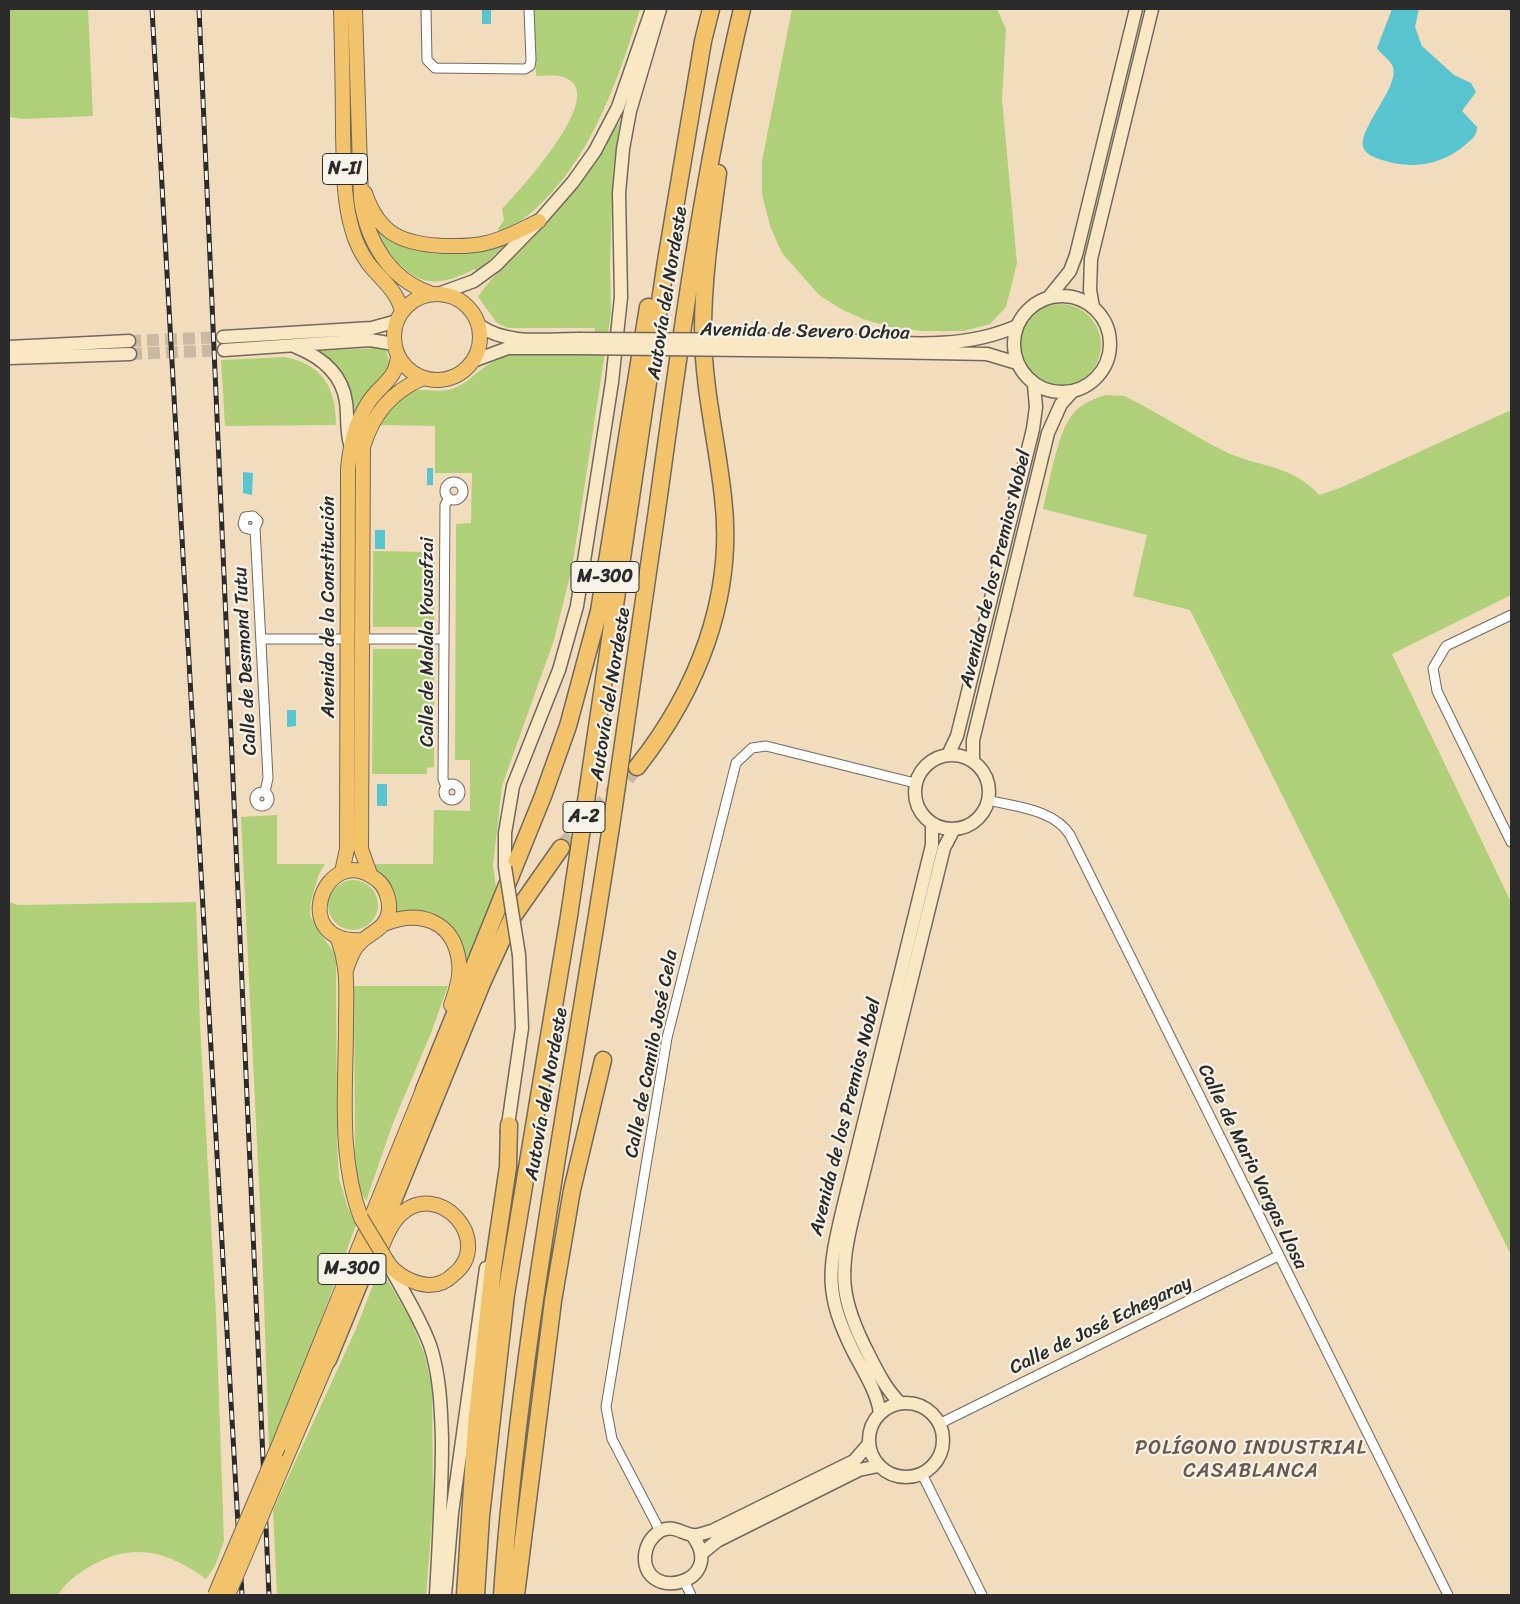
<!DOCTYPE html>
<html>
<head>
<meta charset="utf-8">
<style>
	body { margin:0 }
	#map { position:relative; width:1520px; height:1604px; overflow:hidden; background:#f2dcbe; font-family:Sriracha,sans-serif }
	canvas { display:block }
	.frame { position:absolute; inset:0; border:10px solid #2b2b2b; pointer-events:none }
</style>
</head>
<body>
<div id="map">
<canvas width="1520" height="1604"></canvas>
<div class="frame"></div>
</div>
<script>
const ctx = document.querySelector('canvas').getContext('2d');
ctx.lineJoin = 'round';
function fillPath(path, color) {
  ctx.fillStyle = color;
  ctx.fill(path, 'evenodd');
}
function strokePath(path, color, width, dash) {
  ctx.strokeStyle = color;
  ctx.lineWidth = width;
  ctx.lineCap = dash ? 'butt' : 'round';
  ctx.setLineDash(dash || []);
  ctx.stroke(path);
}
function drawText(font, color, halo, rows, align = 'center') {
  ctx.font = font + ' Sriracha,sans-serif';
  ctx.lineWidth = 4.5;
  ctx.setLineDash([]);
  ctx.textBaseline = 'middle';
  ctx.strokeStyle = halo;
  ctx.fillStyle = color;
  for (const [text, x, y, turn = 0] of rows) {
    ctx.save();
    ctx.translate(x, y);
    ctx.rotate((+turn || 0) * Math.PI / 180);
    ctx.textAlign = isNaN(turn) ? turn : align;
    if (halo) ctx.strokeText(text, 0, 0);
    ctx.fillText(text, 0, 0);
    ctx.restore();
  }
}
const green = new Path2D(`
	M 9,9 L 88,9 L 93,116 L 23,119 L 9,117 Z
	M 534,9 L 640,9 C 615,91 580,191 500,234 L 498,229 L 504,220 L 502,209 C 519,191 596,107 573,83 C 563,73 548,76 536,76 Z
	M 792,9 L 997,9 L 1006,29 L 1002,99 L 1017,263 L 1006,307 L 990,324 L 964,331 L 921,331 L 890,327 L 863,319 L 841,309 L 819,295 L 782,253 L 770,226 L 762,194 L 762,161 Z
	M 620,121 L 613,171 L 610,265 L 611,313 L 572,568 L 554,640 L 502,786 L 493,866 L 496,888 L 466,966 C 462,927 436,903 395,914 L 392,887 L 372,864 L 433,864 L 434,810 L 470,811 L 470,760 L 455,760 L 456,524 L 471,523 L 472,473 L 435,473 L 435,426 L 378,425 C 388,411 401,390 421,390 C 431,390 443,392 452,389 C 472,382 484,362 504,357 C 527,350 568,354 593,354 L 595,328 L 508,328 L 497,323 L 478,297 C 492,274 516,258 533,238 C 566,201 594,163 620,121 Z
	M 375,225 C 400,259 442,249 479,245 C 487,245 499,242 506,244 L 477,272 L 475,269 C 438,287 419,288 391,255 C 384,247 375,235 375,225 Z
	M1019 345a41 41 0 1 1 82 0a41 41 0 1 1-82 0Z
	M 376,348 L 386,350 L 391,369 L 360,403 L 352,418 L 317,351 Z
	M 285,357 C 323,365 336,388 336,425 L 225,426 L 221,360 Z
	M 1106,395 L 1124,396 C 1158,412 1190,434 1224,451 C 1259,468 1292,464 1319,495 L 1340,488 L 1511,410 L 1511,595 L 1392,654 L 1511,902 L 1511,1255 L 1190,610 L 1133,596 L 1147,535 L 1043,509 C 1049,485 1057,436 1070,418 C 1077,406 1093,398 1106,395 Z
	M 373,551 L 428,552 L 428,559 L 435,559 L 434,627 L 373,627 Z
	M 373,649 L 434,649 L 434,767 L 427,768 L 427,774 L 372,774 Z
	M 277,815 L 277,864 L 325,864 L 319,874 L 311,901 L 310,915 L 317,929 L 336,955 L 337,1141 L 339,1178 L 348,1208 L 356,1225 L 303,1369 L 269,1451 L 262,1245 L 241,817 Z
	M328 905a25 25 0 1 1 50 0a25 25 0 1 1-50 0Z
	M 9,902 L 18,905 L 196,902 L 200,1024 L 216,1314 L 224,1541 L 215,1566 L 206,1579 C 168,1551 132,1541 89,1567 C 77,1574 65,1583 58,1595 L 9,1595 Z
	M 354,986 L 448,986 L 431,1033 L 393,1123 L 366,1201 L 359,1189 L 355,1160 Z
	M 380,1267 L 411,1321 L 424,1353 L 432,1386 L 433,1508 L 426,1595 L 277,1595 L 273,1510 L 356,1329 Z`);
const water = new Path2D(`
	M 482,9 L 491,9 L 491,24 L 482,24 Z
	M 1392,9 L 1419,9 L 1415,27 L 1422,46 L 1454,75 L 1471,83 L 1476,92 L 1462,111 L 1477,127 C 1477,136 1472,139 1465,145 C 1441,166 1409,170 1379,159 C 1374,157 1367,155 1364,149 C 1355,130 1403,85 1392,65 C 1388,58 1381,54 1377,48 Z
	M 427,468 L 433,468 L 433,485 L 427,485 Z
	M 243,472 L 253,473 L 252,495 L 243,493 Z
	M 375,530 L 385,530 L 385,549 L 375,549 Z
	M 287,710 L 296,710 L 296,726 L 287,727 Z
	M 377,784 L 387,784 L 387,806 L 377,806 Z`);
const secondaryTunnel = new Path2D(`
	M 129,341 L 223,337
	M 130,354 L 224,350`);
const highwayTunnel = new Path2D(`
	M 561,848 L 637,767`);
const street = new Path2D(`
	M 426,9 L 427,60 L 435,68 L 525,69 L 530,66 L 531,60 L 529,9
	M445 491a9 9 0 1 1 18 0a9 9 0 1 1-18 0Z
	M 255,528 L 252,530 L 245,528 L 243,524 L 245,517 L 253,516 L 258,521 L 255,528 L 268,778 L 265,792
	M 1511,615 L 1446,646 L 1433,668 L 1437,691 L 1511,842
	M 262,639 L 348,639
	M 361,639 L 444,639
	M444 792a8 8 0 1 1 16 0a8 8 0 1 1-16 0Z
	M 446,787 L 443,779 L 445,505 L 449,498
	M255 799a7 7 0 1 1 14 0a7 7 0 1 1-14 0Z
	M 988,800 C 1015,807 1054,809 1070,835 L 1448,1595
	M 939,1424 L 1278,1256
	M 922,1474 L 982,1595
	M 660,1531 L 612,1439 L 606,1407 L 667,1038 L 736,763 L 752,748 L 766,746 L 915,783
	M 685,1583 L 691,1595`);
const secondary = new Path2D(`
	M 441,293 L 474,281 L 496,265 L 539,221 L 573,182 L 595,151 L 618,107 L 652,9
	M1014 344a48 48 0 1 1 96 0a48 48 0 1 1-96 0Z
	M 1049,297 L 1070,271 L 1076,255 L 1136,9
	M 1093,307 L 1090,290 L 1091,259 L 1152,9
	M 480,326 C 507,345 546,339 579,339
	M 223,337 L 372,328 L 397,321
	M 832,340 C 894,342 959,352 1017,326
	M 9,347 L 129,341
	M 296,347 C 321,357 342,373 346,402 C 348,416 346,430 350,444
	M 224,350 L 370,340 L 394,344
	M 832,351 L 987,354 L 1017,363
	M 9,358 L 130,354
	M 473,361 L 508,348 L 578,348
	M915 792a37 37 0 1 1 74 0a37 37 0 1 1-74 0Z
	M 948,755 L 957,736 L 1033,429 L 1036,407 L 1034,385
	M 973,761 L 973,740 L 1048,433 L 1061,404 L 1072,392
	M 505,867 L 505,833 L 513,786 L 559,670 L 577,606 L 612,382 L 621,297 L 619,193 L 623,149 L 630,111 L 660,9
	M 507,1132 L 522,1028 L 519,955
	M 390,1267 C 404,1293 420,1318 430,1345 C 440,1375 441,1408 442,1439 C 442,1491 439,1543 436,1595
	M869 1440a37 37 0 1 1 74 0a37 37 0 1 1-74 0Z
	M 900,1403 C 886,1389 878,1373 869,1355 C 839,1298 839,1273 854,1212 L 944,848 L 954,829
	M 880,1413 C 877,1392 864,1372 854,1353 C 824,1293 828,1271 843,1208 L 932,845 L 932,824
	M 692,1535 C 729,1583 643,1604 645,1556 C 646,1545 651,1537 660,1531 C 674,1524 682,1534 693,1535 C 699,1536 706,1532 712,1531 L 854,1461 L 868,1445
	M 701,1554 L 717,1541 L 859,1470 L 878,1466
	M 445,1595 L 452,1513 L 486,1268`);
const primary = new Path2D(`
	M 341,9 C 342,51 343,92 343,134 C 344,165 343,199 352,229 C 355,241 361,253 368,263 C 381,280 398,291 402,312
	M 355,9 L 361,199 C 367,241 389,279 430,293
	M 365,193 C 379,235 403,244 444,246 C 459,246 472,247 486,243 C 505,239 522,229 539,221
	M394 337a43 43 0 1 1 86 0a43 43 0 1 1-86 0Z
	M 342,872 L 347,849 L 348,469 C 350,445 355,423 368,403 C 380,384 397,380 398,355
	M 370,874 L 361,849 L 363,447 C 373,414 391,392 423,378
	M 384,924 C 420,909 454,921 459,962 C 461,976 456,992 451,1005
	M 337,937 C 349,965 346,994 346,1024 C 346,1088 338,1157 361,1218
	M 346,970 C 350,959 353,948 363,940 C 374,931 387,927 389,910 C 390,899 385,886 377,880 C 325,838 286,946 363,940
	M 382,1246 C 386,1236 391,1224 399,1216 C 438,1176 496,1242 453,1275 C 447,1281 438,1285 429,1285 C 414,1284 395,1275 387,1261
	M 278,1447 L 427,1080
	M 284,1463 L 332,1351`);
const highway = new Path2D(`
	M 637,767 C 698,690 735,596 723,497 C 717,441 703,387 703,331 C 703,278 711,225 718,173
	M 424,1090 L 543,796 L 568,726 L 599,611 L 648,307
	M 328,1360 L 483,981 L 512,918 L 561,848
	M 465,1595 L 476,1425 L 493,1268 L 508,1167 L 509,1125
	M 476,1595 L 481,1516 L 506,1294 L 569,916 L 666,261 L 703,41 L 711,9
	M 502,1595 C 520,1332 574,1074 613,813 C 628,712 643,611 657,510 C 680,342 703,174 742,9
	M 516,1595 L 553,1301 L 572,1190 L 603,1060`);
const rail = new Path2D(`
	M 152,9 L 242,1595
	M 199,9 L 269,1595`);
const secondaryBridge = new Path2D(`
	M 579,339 L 832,340
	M 578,348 L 832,351
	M 505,867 L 519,955`);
const primaryBridge = new Path2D(`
	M 361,1218 L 387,1261
	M 215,1595 L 278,1447
	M 228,1595 L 284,1463`);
const shields = [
	[345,169,45],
	[605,577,68],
	[584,817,42],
	[352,1269,68]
];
const shieldNames = [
	["N-II",345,169],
	["M-300",605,577],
	["A-2",584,817],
	["M-300",352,1269]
];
const streetNames = [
	["Autovía del Nordeste",668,293,-81],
	["Avenida de Severo Ochoa",805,332,1],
	["Avenida de los Premios Nobel",996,569,-76],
	["Avenida de la Constitución",329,607,-90],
	["Calle de Malala Yousafzai",428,642,-90],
	["Calle de Desmond Tutu",246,661,-93],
	["Autovía del Nordeste",611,694,-81],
	["Calle de Camilo José Cela",652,1054,-79],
	["Autovía del Nordeste",547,1094,-80],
	["Avenida de los Premios Nobel",846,1117,-76],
	["Calle de Mario Vargas Llosa",1252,1167,64],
	["Calle de José Echegaray",1101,1326,-26]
];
const neighbourhoodNames = [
	["POLÍGONO INDUSTRIAL",1251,1449],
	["CASABLANCA",1251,1472]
];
fillPath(green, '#afd078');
fillPath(water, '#57c4d0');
strokePath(secondaryTunnel, '#cab9a1', 12, [12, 6]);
strokePath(highwayTunnel, '#cab9a1', 16, [16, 8]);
strokePath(street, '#71695e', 11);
strokePath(secondary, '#71695e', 15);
strokePath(primary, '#71695e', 16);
strokePath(highway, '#71695e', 19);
strokePath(street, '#fff', 9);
strokePath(secondary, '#fae7c3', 12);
strokePath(primary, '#f2c36a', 14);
strokePath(highway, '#f2c36a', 16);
strokePath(rail, '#2b2b2b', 5);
strokePath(rail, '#f7f3e8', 3, [9]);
strokePath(secondaryBridge, '#71695e', 15, []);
strokePath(primaryBridge, '#71695e', 16, []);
strokePath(secondaryBridge, '#fae7c3', 12);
strokePath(primaryBridge, '#f2c36a', 14);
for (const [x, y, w] of shields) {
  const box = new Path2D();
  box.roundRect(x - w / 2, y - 15.5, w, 31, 4);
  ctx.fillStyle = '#f7f3e8';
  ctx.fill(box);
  strokePath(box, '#2b2b2b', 1);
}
drawText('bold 18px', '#2b2b2b', null, shieldNames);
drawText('19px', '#2b2b2b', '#f7f3e8', streetNames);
ctx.letterSpacing = '1px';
drawText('20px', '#685a4e', '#f7f3e8', neighbourhoodNames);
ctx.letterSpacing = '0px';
</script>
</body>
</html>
